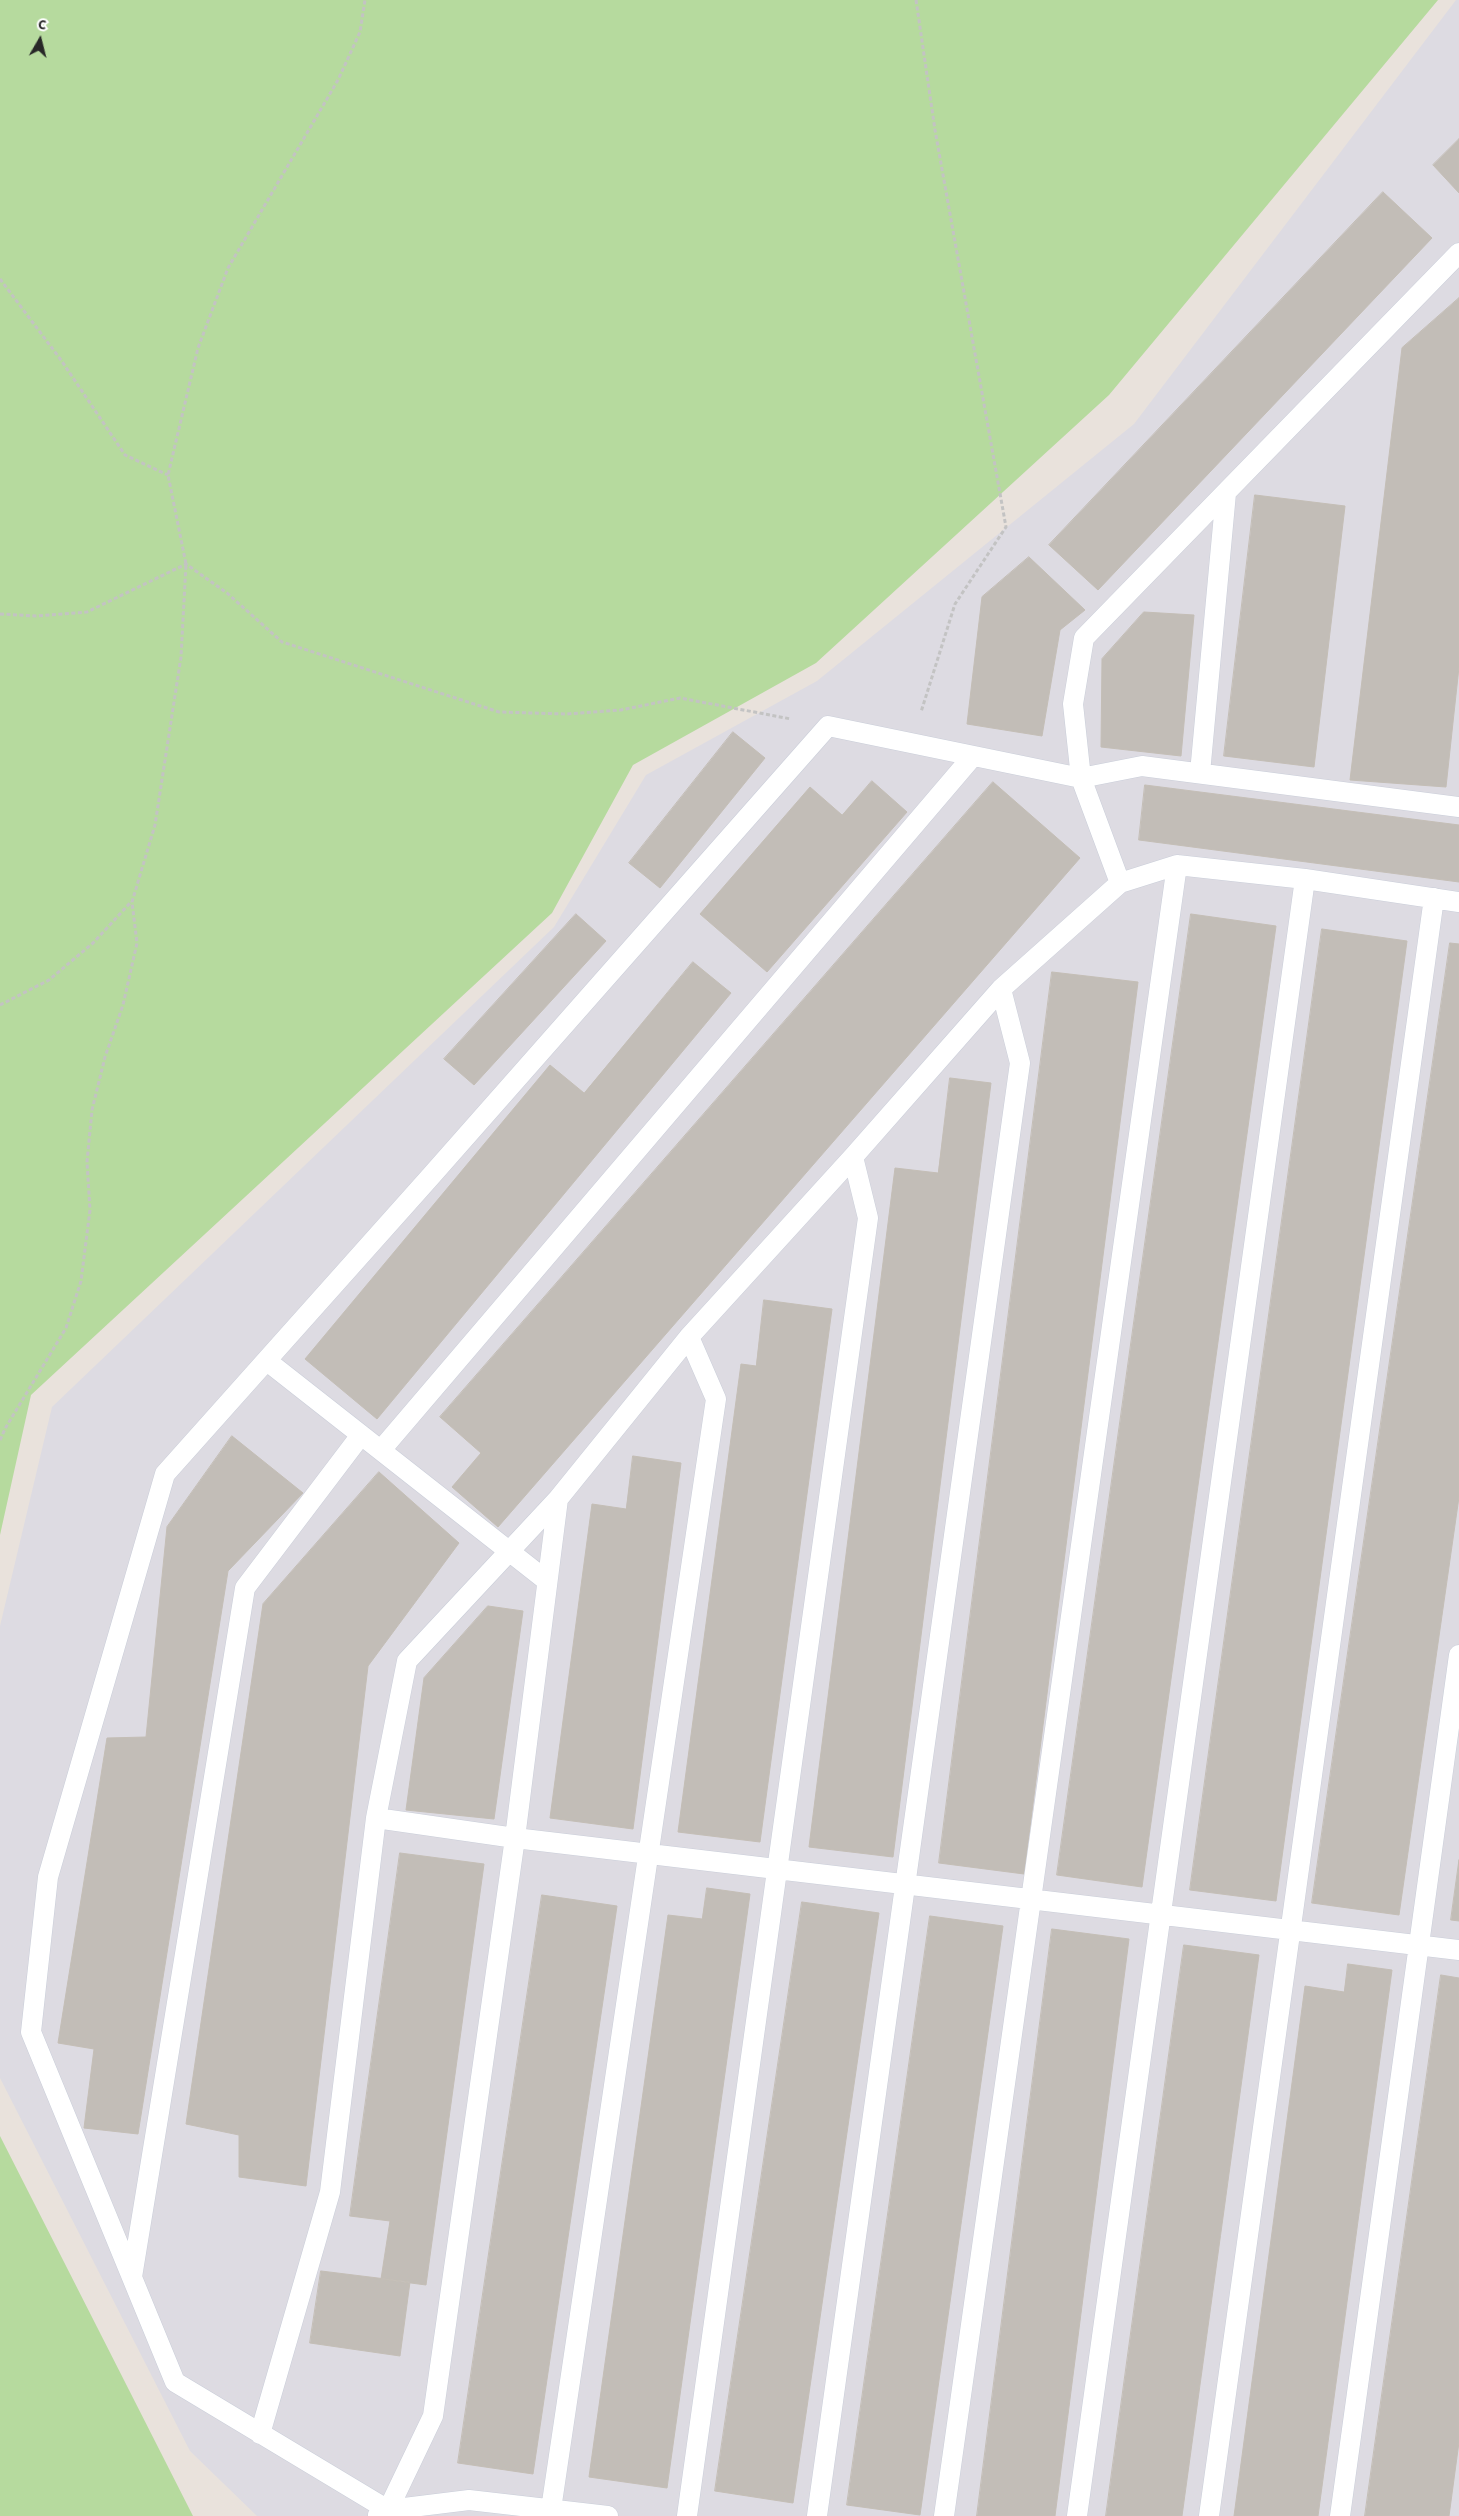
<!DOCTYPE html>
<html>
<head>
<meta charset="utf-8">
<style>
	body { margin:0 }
	#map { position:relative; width:1459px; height:2516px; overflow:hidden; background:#e9e2dc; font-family:"Source Sans 3",sans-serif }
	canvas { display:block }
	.north { position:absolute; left:15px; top:15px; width:50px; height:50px; -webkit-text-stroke:4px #fff; paint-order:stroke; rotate:8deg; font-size:14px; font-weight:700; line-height:20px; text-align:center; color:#282828 }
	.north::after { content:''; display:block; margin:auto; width:18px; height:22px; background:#282828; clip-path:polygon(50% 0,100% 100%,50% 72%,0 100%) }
</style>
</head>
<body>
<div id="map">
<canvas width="1459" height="2516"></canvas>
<div class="north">С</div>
</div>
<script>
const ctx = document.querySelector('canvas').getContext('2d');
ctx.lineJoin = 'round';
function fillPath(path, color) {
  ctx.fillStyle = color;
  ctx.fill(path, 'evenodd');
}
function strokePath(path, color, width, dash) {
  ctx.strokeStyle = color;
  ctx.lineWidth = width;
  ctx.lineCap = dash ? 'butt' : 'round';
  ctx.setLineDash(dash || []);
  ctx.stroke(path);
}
const industrial = new Path2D(`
	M 1456,0 L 1459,0 L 1459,2516 L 257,2516 L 190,2451 L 0,2078 L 0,1626 L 52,1407 L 554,927 L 646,775 L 817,681 L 1134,424 Z`);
const green = new Path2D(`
	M 0,0 L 1438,0 L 1109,395 L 816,663 L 633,765 L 552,913 L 31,1395 L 0,1535 Z
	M 0,2136 L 193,2516 L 0,2516 Z`);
const building = new Path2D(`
	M 1459,139 L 1459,193 L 1433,165 Z
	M 1383,192 L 1432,238 L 1098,590 L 1049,545 Z
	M 1459,298 L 1459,667 L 1446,787 L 1350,780 L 1402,348 Z
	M 1255,495 L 1345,506 L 1314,767 L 1224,756 Z
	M 1029,557 L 1085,610 L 1060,630 L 1042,736 L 967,724 L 982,597 Z
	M 1144,612 L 1194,615 L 1181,756 L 1101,747 L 1102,659 Z
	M 733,732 L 765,758 L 660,888 L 629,863 Z
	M 872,781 L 907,812 L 767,972 L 700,914 L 810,787 L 842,815 Z
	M 993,782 L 1080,858 L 498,1527 L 452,1487 L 481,1453 L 440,1417 Z
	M 1145,785 L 1459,825 L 1459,882 L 1139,840 Z
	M 576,914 L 606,941 L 474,1085 L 444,1059 Z
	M 1191,914 L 1276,926 L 1142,1887 L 1057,1875 Z
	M 1322,929 L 1407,941 L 1276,1901 L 1190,1890 Z
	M 1450,943 L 1459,944 L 1459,1497 L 1399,1915 L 1312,1903 Z
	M 693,962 L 731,993 L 377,1419 L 305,1359 L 550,1065 L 584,1093 Z
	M 1052,972 L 1138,982 L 1024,1874 L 939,1863 Z
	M 950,1078 L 991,1083 L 893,1857 L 809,1847 L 895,1168 L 938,1173 Z
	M 764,1300 L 832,1309 L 760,1842 L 678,1832 L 741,1364 L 756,1366 Z
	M 232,1436 L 303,1493 L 228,1571 L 138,2134 L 84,2128 L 94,2049 L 58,2043 L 107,1738 L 146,1737 L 167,1527 Z
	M 633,1456 L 681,1463 L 633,1829 L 550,1818 L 592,1504 L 626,1509 Z
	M 379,1472 L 459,1543 L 368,1666 L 306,2186 L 239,2177 L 239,2135 L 186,2124 L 263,1604 Z
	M 488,1606 L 523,1611 L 494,1819 L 406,1810 L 424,1678 Z
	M 400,1853 L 484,1864 L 426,2285 L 381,2279 L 390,2221 L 350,2216 Z
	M 1459,1860 L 1459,1921 L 1451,1920 Z
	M 707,1888 L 750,1894 L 667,2488 L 589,2477 L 668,1915 L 702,1919 Z
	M 542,1895 L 617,1906 L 533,2474 L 458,2463 Z
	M 802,1902 L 879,1913 L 793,2503 L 715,2491 Z
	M 930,1916 L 1003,1926 L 920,2515 L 847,2505 Z
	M 1052,1929 L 1129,1939 L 1055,2516 L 977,2516 Z
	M 1184,1945 L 1259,1955 L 1182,2516 L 1106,2516 Z
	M 1348,1964 L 1392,1970 L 1318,2516 L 1234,2516 L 1305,1986 L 1344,1992 Z
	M 1441,1975 L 1459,1978 L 1459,2442 L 1449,2516 L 1365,2516 Z
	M 321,2271 L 410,2282 L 400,2356 L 310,2343 Z`);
const path = new Path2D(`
	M 916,0 L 935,130 L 1006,527 L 955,604 L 921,712
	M 0,279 L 61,360 L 125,455 L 168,475
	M 0,614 L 36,616 L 87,612 L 186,564 L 227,593 L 282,642 L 499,712 L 566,714 L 621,710 L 680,698 L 791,719
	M 0,1005 L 49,980 L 93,943 L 131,902
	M 0,1440 L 6,1427 L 66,1328 L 81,1281 L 90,1210 L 87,1162 L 92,1110 L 105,1057 L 123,1005 L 137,943 L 132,902 L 155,825 L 181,657 L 186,564 L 168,475 L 198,348 L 228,268 L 338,80 L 360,32 L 365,0`);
const lane = new Path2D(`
	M 1200,773 L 1226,493
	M 1120,883 L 1081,778 L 1073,704 L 1084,638 L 1459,253
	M 267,1361 L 547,1581
	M 381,1450 L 973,756
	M 376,1818 L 515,1838 L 1459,1950
	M 132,2277 L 245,1588 L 361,1435
	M 260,2434 L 330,2192 L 376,1818 L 407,1661 L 558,1499
	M 388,2510 L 433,2416 L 515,1838 L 558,1499 L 689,1337 L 853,1157 L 1001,989 L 1120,883 L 1177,865 L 1305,879 L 1459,902
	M 378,2515 L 388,2510 L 469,2500 L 608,2516
	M 390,2516 L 388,2510 L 175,2382 L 31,2032 L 48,1877 L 165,1474 L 431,1176 L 828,726 L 1081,778 L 1142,766 L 1459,807
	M 550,2516 L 716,1399 L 689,1337
	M 687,2516 L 868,1218 L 853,1157
	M 817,2516 L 1020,1063 L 1001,989
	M 944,2516 L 1177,865
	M 1077,2516 L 1305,879
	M 1209,2516 L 1434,898
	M 1340,2516 L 1459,1655`);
fillPath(industrial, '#dddbe2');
fillPath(green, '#b6da9e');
fillPath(building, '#c2bdb7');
strokePath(building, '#c4beb6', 1);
strokePath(lane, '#caced9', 21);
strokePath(path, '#c3c3c3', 3, [4, 2.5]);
strokePath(lane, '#fff', 20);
</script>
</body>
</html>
